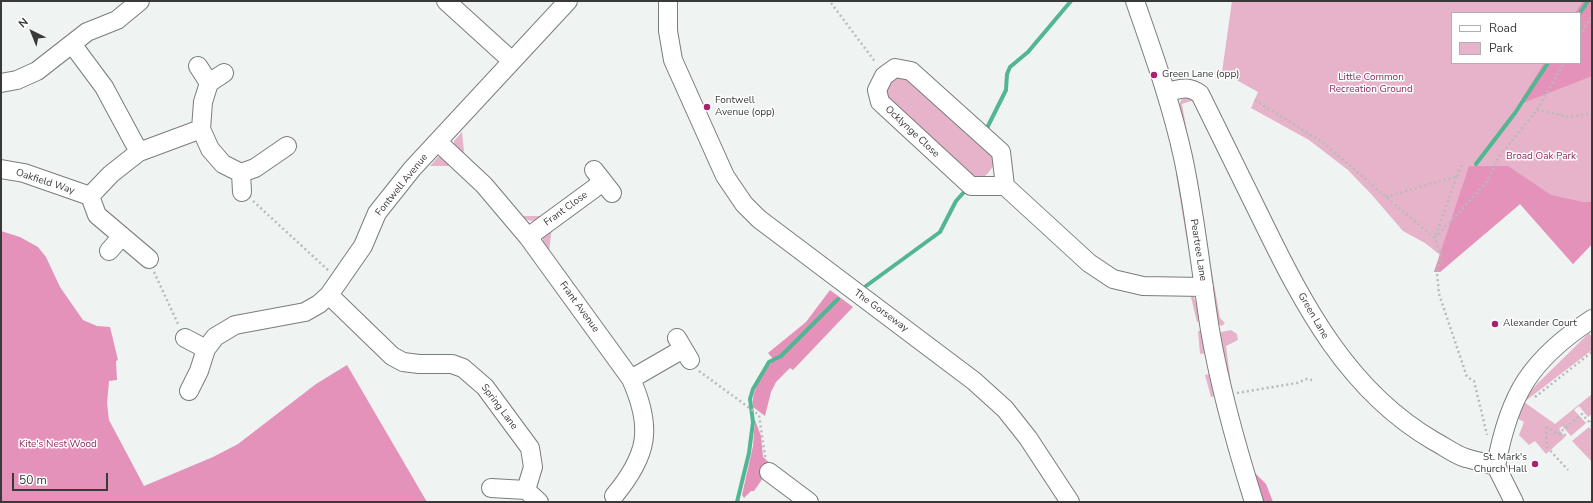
<!DOCTYPE html>
<html>
<head>
<meta charset="utf-8">
<style>
	body { margin:0 }
	#map { position:relative; width:1593px; height:503px; overflow:hidden; background:#eff3f1; font-family:"Nunito Sans",sans-serif }
	canvas { display:block }
	.frame { position:absolute; inset:0; border:2px solid #383a39; pointer-events:none }
	.legend { position:absolute; left:1451px; top:12px; width:130px; height:52px; box-sizing:border-box; background:#fff; border:1px solid #afb0b0; margin:0; padding:5px 7px; list-style:none; font-size:12px; color:#383a39 }
	.legend li { display:flex; align-items:center; gap:8px; height:20px }
	.legend b { width:20px; border:1px solid #afb0b0 }
	.north { position:absolute; left:12px; top:12px; width:40px; height:40px; -webkit-text-stroke:3px #fff; paint-order:stroke; rotate:317deg; font-size:11px; font-weight:700; line-height:16px; text-align:center; color:#383a39 }
	.north::after { content:''; display:block; margin:auto; width:14px; height:18px; background:#383a39; clip-path:polygon(50% 0,100% 100%,50% 72%,0 100%) }
	.scale { position:absolute; left:12px; top:473px; width:96px; height:18px; box-sizing:border-box; border:2px solid #383a39; border-top:0; padding-left:5px; font-size:12px; line-height:14px; white-space:nowrap; color:#383a39; -webkit-text-stroke:3px #fff; paint-order:stroke }
</style>
</head>
<body>
<div id="map">
<canvas width="1593" height="503"></canvas>
<div class="frame"></div>
<ul class="legend">
<li><b style="height:5px;background:#fff"></b>Road</li>
<li><b style="height:11px;background:#e6b3ca"></b>Park</li>
</ul>
<div class="north">N</div>
<div class="scale">50 m</div>
</div>
<script>
const ctx = document.querySelector('canvas').getContext('2d');
ctx.lineJoin = 'round';
function fillPath(path, color) {
  ctx.fillStyle = color;
  ctx.fill(path, 'evenodd');
}
function strokePath(path, color, width, dash) {
  ctx.strokeStyle = color;
  ctx.lineWidth = width;
  ctx.lineCap = dash ? 'butt' : 'round';
  ctx.setLineDash(dash || []);
  ctx.stroke(path);
}
function drawText(font, color, halo, rows, align = 'center') {
  ctx.font = font + ' "Nunito Sans",sans-serif';
  ctx.lineWidth = 3;
  ctx.setLineDash([]);
  ctx.textBaseline = 'middle';
  ctx.strokeStyle = halo;
  ctx.fillStyle = color;
  for (const [text, x, y, turn = 0] of rows) {
    ctx.save();
    ctx.translate(x, y);
    ctx.rotate((+turn || 0) * Math.PI / 180);
    ctx.textAlign = isNaN(turn) ? turn : align;
    if (halo) ctx.strokeText(text, 0, 0);
    ctx.fillText(text, 0, 0);
    ctx.restore();
  }
}
const green = new Path2D(`
	M 1232,1 L 1592,1 L 1592,244 L 1573,264 L 1520,204 L 1440,272 L 1434,272 L 1440,255 L 1425,243 L 1403,231 L 1372,195 L 1348,170 L 1309,140 L 1251,108 L 1258,92 L 1222,72 ZM 1452,13 L 1580,13 L 1580,63 L 1452,63 Z
	M 908,74 L 997,160 C 991,170 985,180 973,181 L 884,99 L 887,79 Z
	M 1191,95 L 1194,100 L 1182,104 L 1220,318 L 1225,323 L 1222,326 L 1218,324 L 1178,108 L 1181,100 Z
	M 462,132 L 464,151 L 461,154 L 454,147 L 454,141 Z
	M 438,157 L 444,158 L 451,164 L 448,166 L 430,166 Z
	M 1179,173 L 1191,241 L 1187,241 L 1176,174 Z
	M 522,216 L 541,216 L 542,220 C 535,221 527,222 522,216 Z
	M 552,226 L 549,252 L 543,248 L 543,237 Z
	M 1191,297 L 1194,297 L 1202,320 L 1197,322 Z
	M 1204,330 L 1207,353 L 1200,354 L 1198,331 Z
	M 1231,330 L 1237,334 L 1238,340 L 1226,346 L 1232,392 L 1217,339 L 1221,332 Z
	M 1589,333 L 1592,337 L 1592,350 L 1524,402 L 1555,424 L 1592,394 L 1592,414 L 1588,417 L 1579,406 L 1574,410 L 1586,423 L 1571,436 L 1562,426 L 1559,429 L 1565,437 L 1546,454 L 1535,441 L 1529,445 L 1519,435 L 1524,422 L 1517,418 L 1526,397 L 1538,383 Z
	M 1211,374 L 1216,396 L 1211,397 L 1205,375 Z
	M 1589,427 L 1592,430 L 1592,462 L 1572,441 Z`);
const forest = new Path2D(`
	M 1583,1 L 1592,1 L 1592,76 L 1518,105 L 1544,63 L 1580,63 L 1580,13 L 1575,13 Z
	M 1469,166 L 1508,166 L 1551,195 L 1583,202 L 1592,202 L 1592,244 L 1573,264 L 1520,204 L 1440,272 L 1434,272 Z
	M 1,231 L 20,237 L 38,247 L 46,257 L 60,287 L 83,320 L 97,326 L 110,327 L 118,360 L 116,361 L 117,380 L 109,381 L 107,403 L 109,420 L 144,486 L 213,457 L 238,444 L 316,384 L 347,365 L 427,502 L 1,502 Z
	M 830,290 L 853,307 L 793,370 L 790,368 L 776,382 L 771,392 L 765,416 L 753,407 C 751,391 763,371 774,360 L 768,353 L 806,322 Z
	M 755,420 L 761,436 L 763,457 L 772,465 L 754,491 L 751,491 L 744,498 L 742,495 L 753,446 Z
	M 1250,468 L 1266,484 L 1273,502 L 1262,502 Z`);
const stream = new Path2D(`
	M 1580,13 L 1588,1
	M 986,130 L 1006,90 L 1007,74 L 1010,67 L 1028,52 L 1071,1
	M 1476,164 L 1515,113 L 1548,63
	M 866,286 L 940,232 L 956,201 L 965,191
	M 737,502 L 749,453 L 753,422 L 750,399 L 753,389 L 769,362 L 781,356 L 838,299`);
const path = new Path2D(`
	M 831,3 L 876,63
	M 1580,36 L 1592,16
	M 1255,100 L 1325,144 L 1386,197 L 1435,238 L 1441,255 L 1437,273 L 1439,294 L 1467,377 L 1474,381 L 1487,435
	M 1537,110 L 1570,117 L 1592,113
	M 1457,176 L 1462,165
	M 1386,197 L 1457,176 L 1435,237
	M 253,201 L 329,271
	M 1435,238 L 1486,183 L 1498,158 L 1537,110 L 1564,63
	M 154,272 L 179,326
	M 699,371 L 759,415 L 765,456 L 767,457
	M 1237,393 L 1297,383 L 1307,379 L 1312,380
	M 1535,397 L 1592,352
	M 1592,421 L 1590,423 L 1592,426
	M 1546,427 L 1547,447 L 1568,470
	M 1546,427 L 1558,434 L 1567,435
	M 1558,434 L 1582,414 L 1590,423`);
const minor = new Path2D(`
	M 446,1 L 512,61
	M 668,1 L 668,31 L 673,60 L 725,176 L 744,204 L 759,219 L 974,381 L 1005,409 L 1028,438 L 1070,502
	M 1135,1 C 1153,53 1171,102 1183,157 C 1195,213 1201,272 1210,330 C 1220,388 1236,445 1254,502
	M 72,44 L 104,87 L 139,152
	M 198,66 L 209,83
	M 224,73 L 209,83 L 203,102 L 201,129 L 210,149 L 223,164 L 241,173 L 255,168 L 287,146
	M 1,83 L 17,80 L 37,71 L 87,32 L 117,20 L 140,1
	M 1167,92 C 1181,89 1187,85 1200,94 C 1221,136 1241,178 1262,220 C 1304,306 1348,391 1434,441 C 1444,446 1455,455 1466,458 C 1476,461 1486,463 1496,466 L 1514,502
	M 438,142 L 484,185 L 528,237 L 631,379 C 653,428 648,455 614,496
	M 1,169 L 24,173 L 90,196 L 97,215 L 149,259
	M 594,170 L 612,193
	M 241,173 L 242,192
	M 1005,186 L 971,186 L 880,102 L 877,90 L 884,76 L 895,68 L 911,71 L 1001,152 L 1005,186 L 1089,263 L 1113,279 L 1143,286 L 1204,287
	M 90,196 L 111,174 L 139,152 L 201,129
	M 528,237 L 603,182
	M 109,251 L 122,236
	M 329,295 L 392,356 L 403,362 L 419,364 L 452,364 L 463,368 L 485,387 L 530,448 L 533,467 L 526,490 L 539,502
	M 185,338 L 206,349
	M 677,338 L 690,360
	M 631,379 L 683,349
	M 189,391 L 199,371 L 206,349 L 215,337 L 235,325 L 305,312 L 319,304 L 329,295 L 363,246 L 377,213 L 412,169 L 568,1
	M 1496,466 C 1509,394 1531,359 1592,319
	M 769,472 L 809,502
	M 491,488 L 526,490`);
const markers = [
	[1154,75,4,"#a72370"],
	[707,107,4,"#a72370"],
	[1495,324,4,"#a72370"],
	[1535,464,4,"#a72370"]
];
const poiNames = [
	["Green Lane (opp)",1162,75],
	["Fontwell",715,101],
	["Avenue (opp)",715,113],
	["Alexander Court",1503,324],
	["St. Mark's",1527,458,"right"],
	["Church Hall",1527,470,"right"]
];
const parkNames = [
	["Little Common",1371,78],
	["Recreation Ground",1371,90],
	["Broad Oak Park",1541,157],
	["Kite's Nest Wood",58,445]
];
const streetNames = [
	["Ocklynge Close",912,132,43],
	["Oakfield Way",45,182,18],
	["Fontwell Avenue",402,185,-51],
	["Frant Close",566,209,-36],
	["Peartree Lane",1198,250,81],
	["Frant Avenue",579,307,54],
	["The Gorseway",881,311,36],
	["Green Lane",1313,316,60],
	["Spring Lane",499,407,53]
];
fillPath(green, '#e6b3ca');
fillPath(forest, '#e492b9');
strokePath(stream, '#51b691', 4);
strokePath(minor, '#797d7b', 20);
strokePath(path, '#b8bbb9', 2.5, [2, 3]);
strokePath(minor, '#fff', 18);
for (const [x, y, r, color] of markers) {
  const dot = new Path2D();
  dot.arc(x, y, r, 0, 2 * Math.PI);
  ctx.fillStyle = color;
  ctx.fill(dot);
  strokePath(dot, '#fff', 1.5);
}
drawText('10px', '#383a39', '#fff', poiNames, 'left');
drawText('10px', '#8c2d61', '#fff', parkNames);
drawText('10px', '#383a39', '#fff', streetNames);
</script>
</body>
</html>
